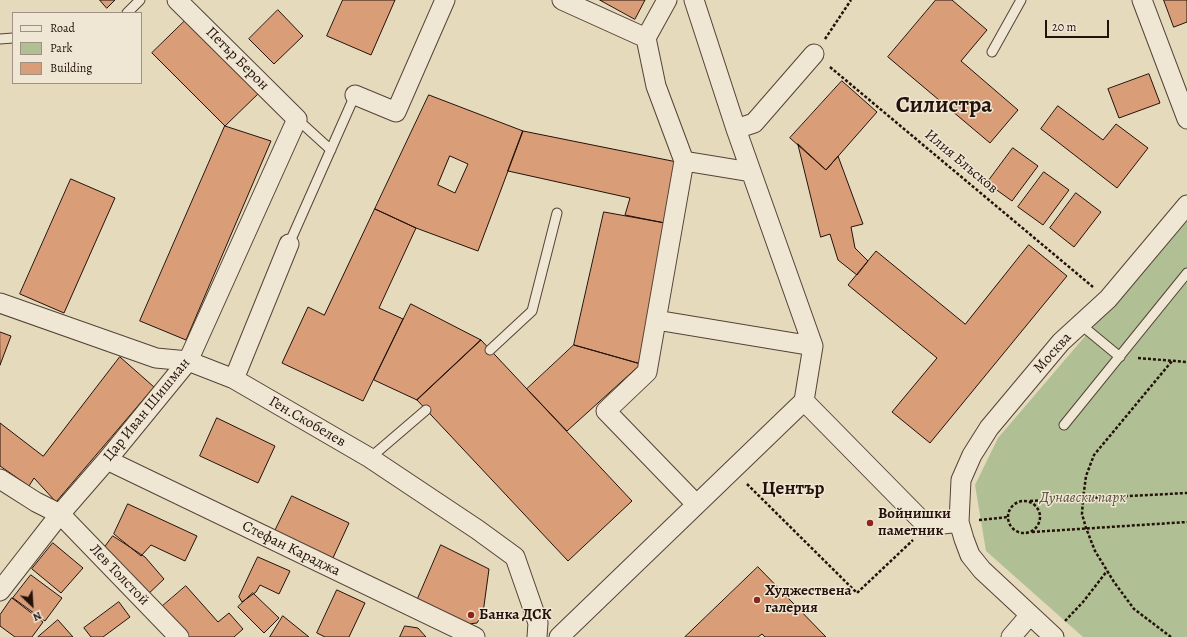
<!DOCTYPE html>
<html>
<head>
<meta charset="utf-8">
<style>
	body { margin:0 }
	#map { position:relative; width:1187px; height:637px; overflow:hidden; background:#e6dabd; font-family:Alegreya,serif }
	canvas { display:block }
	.legend { position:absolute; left:12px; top:12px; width:130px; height:72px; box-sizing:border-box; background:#efe7d4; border:1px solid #9e9183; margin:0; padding:5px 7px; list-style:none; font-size:12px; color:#24110a }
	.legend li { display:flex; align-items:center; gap:8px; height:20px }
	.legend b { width:20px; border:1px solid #9e9183 }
	.north { position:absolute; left:12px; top:585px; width:40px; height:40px; -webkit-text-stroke:3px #efe7d4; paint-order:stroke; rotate:155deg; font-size:11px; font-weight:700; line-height:16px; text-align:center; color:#24110a }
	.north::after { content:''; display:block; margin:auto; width:14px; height:18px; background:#24110a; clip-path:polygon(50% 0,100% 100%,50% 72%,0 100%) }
	.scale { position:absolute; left:1045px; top:20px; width:64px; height:18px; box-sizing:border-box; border:2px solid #24110a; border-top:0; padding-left:5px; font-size:12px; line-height:14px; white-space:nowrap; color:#24110a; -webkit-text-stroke:3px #efe7d4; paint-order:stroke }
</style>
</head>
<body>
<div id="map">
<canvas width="1187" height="637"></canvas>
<ul class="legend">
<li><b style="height:5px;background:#efe7d4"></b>Road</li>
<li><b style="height:11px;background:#b1c094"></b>Park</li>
<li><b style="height:11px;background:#d99e78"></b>Building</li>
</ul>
<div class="north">N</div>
<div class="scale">20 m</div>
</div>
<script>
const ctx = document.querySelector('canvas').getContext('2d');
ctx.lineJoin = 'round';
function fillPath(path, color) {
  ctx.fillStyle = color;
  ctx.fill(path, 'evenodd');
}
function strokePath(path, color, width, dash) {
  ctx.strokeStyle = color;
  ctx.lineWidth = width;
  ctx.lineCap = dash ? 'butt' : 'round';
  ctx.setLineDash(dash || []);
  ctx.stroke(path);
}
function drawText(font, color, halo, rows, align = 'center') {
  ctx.font = font + ' Alegreya,serif';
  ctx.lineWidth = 3;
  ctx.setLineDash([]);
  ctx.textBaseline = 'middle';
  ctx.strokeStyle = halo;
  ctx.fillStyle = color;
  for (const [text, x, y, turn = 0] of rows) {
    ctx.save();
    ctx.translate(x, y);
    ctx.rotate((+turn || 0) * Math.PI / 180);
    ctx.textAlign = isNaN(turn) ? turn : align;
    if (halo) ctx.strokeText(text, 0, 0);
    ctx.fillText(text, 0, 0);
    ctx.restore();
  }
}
const green = new Path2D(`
	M 1187,217 L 1187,637 L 1083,637 L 986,551 L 975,485 L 998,438 Z`);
const building = new Path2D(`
	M 100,0 L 115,0 L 107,8 Z
	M 343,0 L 395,0 L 371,55 L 327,36 Z
	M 600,0 L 645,0 L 635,19 Z
	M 936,0 L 952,0 L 987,30 L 961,61 L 1018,110 L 990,143 L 888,57 Z
	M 1164,0 L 1187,0 L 1187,22 L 1174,27 Z
	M 278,10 L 303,36 L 274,64 L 249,39 Z
	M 188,18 L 261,91 L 225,126 L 152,53 Z
	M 1149,74 L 1160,103 L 1119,118 L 1108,89 Z
	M 842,81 L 877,112 L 826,170 L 790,138 Z
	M 429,95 L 523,131 L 478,251 L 416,228 L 375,209 ZM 450,156 L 468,164 L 455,193 L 438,185 Z
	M 1058,106 L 1103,140 L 1116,124 L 1148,148 L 1117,188 L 1041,129 Z
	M 225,126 L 271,141 L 186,340 L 140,321 Z
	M 523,131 L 677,162 L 665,223 L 625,215 L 630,198 L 508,171 Z
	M 798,144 L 826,170 L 838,156 L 863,224 L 851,227 L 855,248 L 868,261 L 857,275 L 838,260 L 830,234 L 821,237 Z
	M 1013,148 L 1038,166 L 1012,201 L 987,183 Z
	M 1044,172 L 1069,190 L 1043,225 L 1018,207 Z
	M 71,179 L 115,198 L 64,313 L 20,294 Z
	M 1076,193 L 1101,212 L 1074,247 L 1050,228 Z
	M 375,209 L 416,228 L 379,308 L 403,319 L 363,401 L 282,363 L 308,307 L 324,315 Z
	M 604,212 L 665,223 L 641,364 L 574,345 Z
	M 1029,245 L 1067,276 L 930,443 L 892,412 L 937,358 L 848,285 L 876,251 L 965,324 Z
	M 411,304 L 481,340 L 417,400 L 374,380 Z
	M 0,332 L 11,336 L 0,365 Z
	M 481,340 L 632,501 L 568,561 L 417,400 Z
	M 574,345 L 641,364 L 567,431 L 527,389 Z
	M 120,357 L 154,387 L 56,502 L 34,478 L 29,486 L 0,466 L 0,423 L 43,456 Z
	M 217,418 L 275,446 L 258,483 L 200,456 Z
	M 292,496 L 349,523 L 332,560 L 274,533 Z
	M 128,504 L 197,536 L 185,561 L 151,545 L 141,556 L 114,534 Z
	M 113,536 L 145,557 L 164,579 L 144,598 L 102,551 Z
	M 53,543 L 83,568 L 61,593 L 32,569 Z
	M 441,545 L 489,569 L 483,613 L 477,623 L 468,624 L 416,603 Z
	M 258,557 L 290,571 L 279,594 L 260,585 L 256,592 L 242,602 L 239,597 Z
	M 758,567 L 826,637 L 765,637 L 762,634 L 758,637 L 685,637 Z
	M 31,575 L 62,598 L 45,621 L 13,598 Z
	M 186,586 L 218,622 L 229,613 L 243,629 L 234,637 L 182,637 L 158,610 Z
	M 337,590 L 365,603 L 349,637 L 325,637 L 317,633 Z
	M 253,593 L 279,618 L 264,633 L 238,607 Z
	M 12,598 L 43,622 L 32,637 L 15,637 L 0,626 L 0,615 Z
	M 119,602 L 130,617 L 103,637 L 91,637 L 84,628 Z
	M 283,616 L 309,637 L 270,637 Z
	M 58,620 L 73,637 L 38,637 Z
	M 405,626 L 418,628 L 426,637 L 400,637 Z`);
const path = new Path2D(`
	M 825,39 L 851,0
	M 830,67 L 1093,287
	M 1138,358 L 1187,362
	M 747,484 L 857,593 L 913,540
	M1008 517a16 16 0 1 1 32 0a16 16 0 1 1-32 0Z
	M 1030,501 L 1187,493
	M 979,520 L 1008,517
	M 1032,532 L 1187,522
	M 1065,621 L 1083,602 L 1107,571
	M 1171,637 L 1134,609 L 1114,582 L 1095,551 L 1086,528 L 1082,514 L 1083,499 L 1086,476 L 1094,455 L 1172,361`);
const lane = new Path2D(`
	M 127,13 L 140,0
	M 0,39 L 13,38
	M 992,52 L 1021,0
	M 297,119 L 331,150
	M 289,244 L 355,95
	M 1080,324 L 1120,357
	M 490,350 L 532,311 L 557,213
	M 1064,425 L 1187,273
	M 370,458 L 426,410`);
const street = new Path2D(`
	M 562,0 L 646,38 L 667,0
	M 1142,0 L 1187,119
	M 646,38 L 656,86 L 684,161 L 751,172
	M 355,95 L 396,112 L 445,0
	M 736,129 L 754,123 L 814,54
	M 684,161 L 647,372 L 606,411 L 696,504
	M 0,303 L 156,358 L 188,361 L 234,379 L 370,458 L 478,530 L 515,557 L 538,623 L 537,637
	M 656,320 L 813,346
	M 234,379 L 289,244
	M 804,401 L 927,526 L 959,522
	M 107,460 L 475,637
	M 0,479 L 36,502 L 60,514 L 179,637
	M 0,591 L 60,514 L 107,460 L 188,361 L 297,119 L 177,0
	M 559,637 L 804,401 L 813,346 L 736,129 L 694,0
	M 1011,637 L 1030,615
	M 1054,637 L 982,570 L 970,555 L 964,539 L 959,522 L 961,480 L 972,455 L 989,428 L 1061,342 L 1108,299 L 1187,205`);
const markers = [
	[870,523,4,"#8f2418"],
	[757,600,4,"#8f2418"],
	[471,615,4,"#8f2418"]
];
const streetNames = [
	["Петър Берон",237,59,45],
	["Илия Блъсков",961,162,40],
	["Москва",1053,353,-48],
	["Цар Иван Шишман",147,410,-51],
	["Ген.Скобелев",307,422,30],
	["Стефан Караджа",291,549,26],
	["Лев Толстой",119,575,46]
];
const parkNames = [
	["Дунавски парк",1083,498]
];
const poiNames = [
	["Войнишки",878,514],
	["паметник",878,531],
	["Худжествена",765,591],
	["галерия",765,608],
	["Банка ДСК",479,615]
];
const districtNames = [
	["Център",793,489]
];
const townNames = [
	["Силистра",944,106]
];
fillPath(green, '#b1c094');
fillPath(building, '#d99e78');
strokePath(building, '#24110a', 1);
strokePath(lane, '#544337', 11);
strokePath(street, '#544337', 21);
strokePath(path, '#24110a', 2.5, [3, 2]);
strokePath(lane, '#efe7d4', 9);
strokePath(street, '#efe7d4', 19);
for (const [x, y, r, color] of markers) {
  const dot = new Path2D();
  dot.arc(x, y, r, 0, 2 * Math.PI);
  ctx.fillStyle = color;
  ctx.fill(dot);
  strokePath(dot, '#efe7d4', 1.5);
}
drawText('15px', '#24110a', '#efe7d4', streetNames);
drawText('italic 15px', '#554e3a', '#efe7d4', parkNames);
drawText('bold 15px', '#24110a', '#efe7d4', poiNames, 'left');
drawText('bold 19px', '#24110a', '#efe7d4', districtNames);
drawText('bold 23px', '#24110a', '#efe7d4', townNames);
</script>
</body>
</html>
